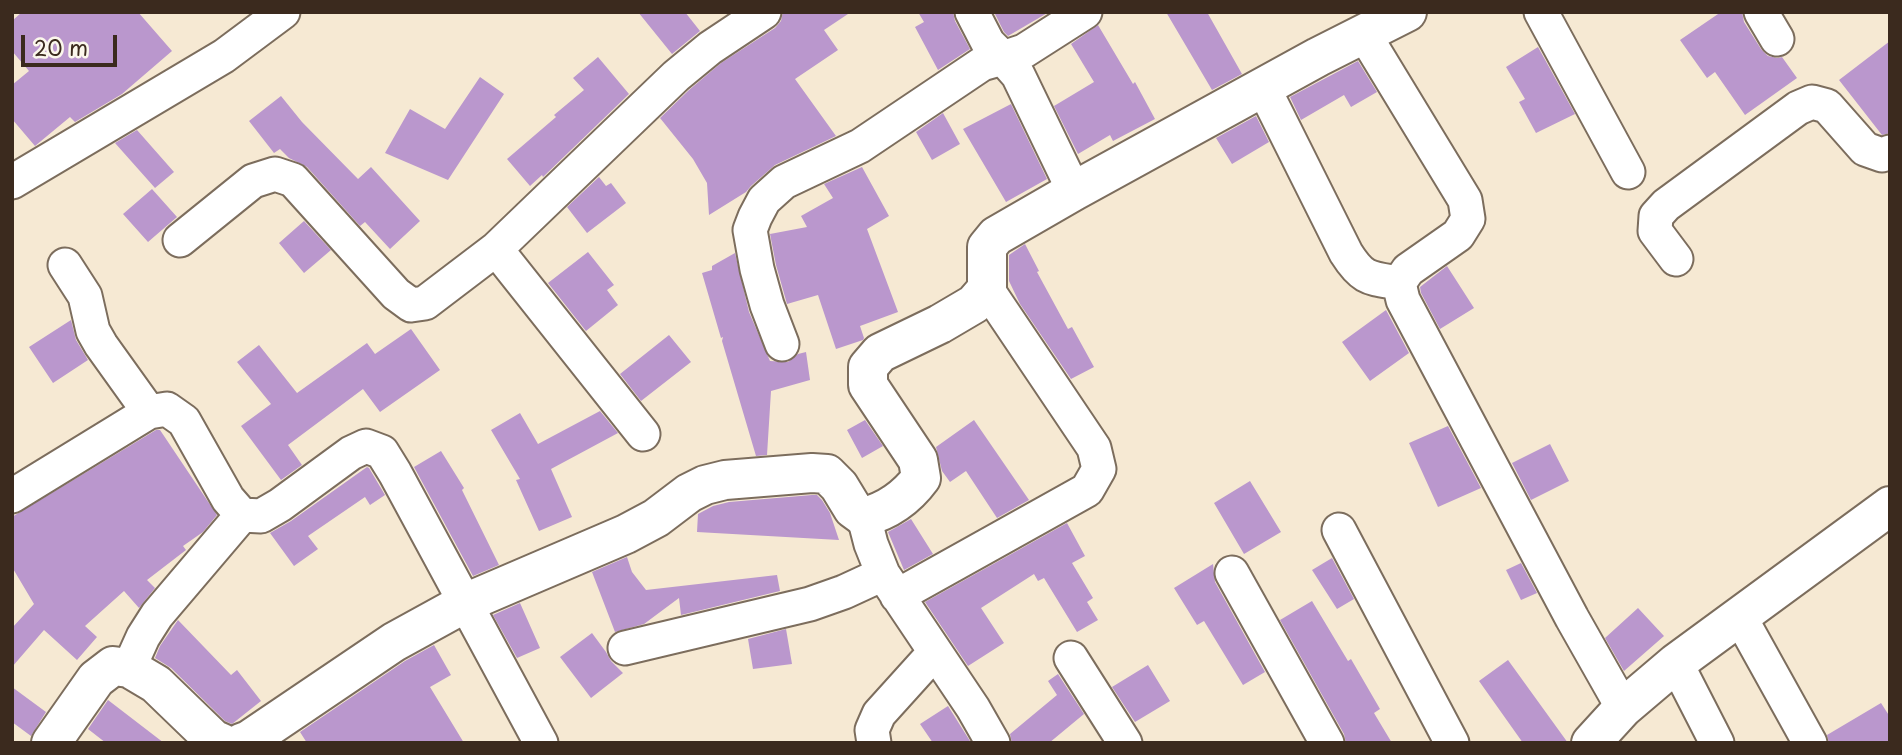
<!DOCTYPE html>
<html>
<head>
<meta charset="utf-8">
<style>
	body { margin:0 }
	#map { position:relative; width:1902px; height:755px; overflow:hidden; background:#f6e9d3; font-family:"Playpen Sans",sans-serif }
	canvas { display:block }
	.frame { position:absolute; inset:0; border:14px solid #3b2a1e; pointer-events:none }
	.scale { position:absolute; left:21px; top:35px; width:96px; height:32px; box-sizing:border-box; border:4px solid #3b2a1e; border-top:0; padding-left:9px; font-size:21px; line-height:24px; white-space:nowrap; color:#3b2a1e; -webkit-text-stroke:5px #fbf7ec; paint-order:stroke }
</style>
</head>
<body>
<div id="map">
<canvas width="1902" height="755"></canvas>
<div class="frame"></div>
<div class="scale">20 m</div>
</div>
<script>
const ctx = document.querySelector('canvas').getContext('2d');
ctx.lineJoin = 'round';
function fillPath(path, color) {
  ctx.fillStyle = color;
  ctx.fill(path, 'evenodd');
}
function strokePath(path, color, width, dash) {
  ctx.strokeStyle = color;
  ctx.lineWidth = width;
  ctx.lineCap = dash ? 'butt' : 'round';
  ctx.setLineDash(dash || []);
  ctx.stroke(path);
}
const building = new Path2D(`
	M 22,12 L 138,12 L 172,51 L 122,94 L 75,122 L 70,117 L 35,146 L 12,119 L 12,85 L 29,71 L 12,51 L 12,21 Z
	M 638,12 L 685,12 L 700,31 L 672,54 Z
	M 783,12 L 851,12 L 824,30 L 838,50 L 795,79 L 836,136 L 775,165 L 751,186 L 746,192 L 709,215 L 707,183 L 693,159 L 660,118 L 689,90 L 721,63 L 775,28 L 781,21 Z
	M 918,12 L 953,12 L 955,21 L 970,49 L 938,70 L 915,27 L 924,22 Z
	M 994,12 L 1049,12 L 1008,36 L 1004,32 Z
	M 1166,12 L 1207,12 L 1242,74 L 1212,90 Z
	M 1721,12 L 1742,12 L 1744,22 L 1761,49 L 1768,56 L 1777,58 L 1782,57 L 1797,78 L 1745,115 L 1715,72 L 1707,78 L 1680,40 Z
	M 1098,25 L 1133,84 L 1135,82 L 1155,119 L 1113,141 L 1110,135 L 1078,154 L 1054,106 L 1094,82 L 1071,44 Z
	M 1890,41 L 1890,133 L 1882,135 L 1839,80 Z
	M 1538,47 L 1575,114 L 1536,133 L 1519,102 L 1525,99 L 1506,67 Z
	M 598,57 L 629,94 L 543,177 L 542,175 L 530,186 L 507,159 L 556,117 L 554,115 L 584,90 L 573,78 Z
	M 1358,61 L 1377,92 L 1351,107 L 1344,95 L 1301,120 L 1290,97 Z
	M 480,77 L 504,94 L 448,180 L 385,153 L 410,109 L 445,129 Z
	M 281,96 L 302,122 L 358,179 L 371,167 L 420,221 L 390,249 L 365,222 L 360,226 L 307,167 L 289,158 L 280,149 L 274,153 L 249,121 Z
	M 1011,104 L 1047,179 L 1006,202 L 963,129 Z
	M 943,113 L 960,144 L 932,160 L 916,132 Z
	M 1256,116 L 1269,142 L 1232,164 L 1216,138 Z
	M 137,130 L 174,172 L 155,188 L 115,143 Z
	M 862,167 L 889,216 L 867,229 L 898,312 L 860,326 L 864,338 L 863,340 L 836,349 L 818,295 L 787,304 L 776,265 L 770,234 L 807,227 L 801,216 L 833,198 L 824,184 Z
	M 599,177 L 606,186 L 611,183 L 626,203 L 587,233 L 567,207 Z
	M 152,189 L 177,217 L 148,242 L 123,214 Z
	M 304,221 L 331,250 L 304,273 L 279,243 Z
	M 1025,244 L 1039,271 L 1037,272 L 1068,329 L 1072,327 L 1094,367 L 1071,379 L 1020,304 L 1009,281 L 1009,255 Z
	M 588,252 L 614,285 L 607,290 L 618,305 L 586,331 L 548,283 Z
	M 735,253 L 749,312 L 770,361 L 788,362 L 798,354 L 806,352 L 810,380 L 771,391 L 767,455 L 756,456 L 722,341 L 723,337 L 721,338 L 702,273 L 712,270 L 712,266 Z
	M 1447,266 L 1474,308 L 1440,329 L 1421,293 L 1420,287 Z
	M 1386,310 L 1409,353 L 1370,381 L 1342,342 Z
	M 71,320 L 76,340 L 88,360 L 53,383 L 29,347 Z
	M 411,329 L 440,370 L 380,412 L 363,389 L 288,445 L 302,465 L 281,480 L 241,426 L 271,404 L 237,362 L 259,345 L 297,393 L 367,343 L 375,354 Z
	M 669,335 L 691,362 L 641,401 L 620,374 Z
	M 600,411 L 618,433 L 551,469 L 572,517 L 539,531 L 516,480 L 520,479 L 491,430 L 520,413 L 538,444 Z
	M 865,420 L 883,446 L 862,458 L 847,430 Z
	M 974,420 L 1029,500 L 997,518 L 966,471 L 950,482 L 942,471 L 936,447 Z
	M 1448,426 L 1481,488 L 1438,507 L 1409,443 Z
	M 156,430 L 160,430 L 217,515 L 203,532 L 183,546 L 186,550 L 147,580 L 155,588 L 139,608 L 124,591 L 85,626 L 97,637 L 77,660 L 44,630 L 12,667 L 12,628 L 34,604 L 12,567 L 12,517 Z
	M 1550,444 L 1569,481 L 1531,500 L 1512,463 Z
	M 441,451 L 464,488 L 462,490 L 499,565 L 473,576 L 414,467 Z
	M 367,467 L 369,468 L 385,495 L 370,505 L 365,497 L 308,536 L 318,549 L 294,566 L 270,533 L 291,521 Z
	M 1250,481 L 1281,532 L 1244,554 L 1214,503 Z
	M 812,495 L 817,495 L 822,500 L 830,513 L 839,540 L 697,532 L 698,514 L 713,506 L 729,502 Z
	M 911,519 L 933,554 L 904,570 L 888,532 Z
	M 1067,523 L 1085,556 L 1072,563 L 1093,598 L 1087,602 L 1098,620 L 1077,632 L 1044,578 L 1038,581 L 1034,574 L 981,608 L 1004,643 L 968,666 L 925,602 Z
	M 627,557 L 632,572 L 646,590 L 777,575 L 780,591 L 681,615 L 679,598 L 644,624 L 615,632 L 592,572 Z
	M 1332,558 L 1354,599 L 1337,609 L 1312,570 Z
	M 1521,563 L 1537,593 L 1521,600 L 1506,570 Z
	M 1213,564 L 1215,582 L 1265,672 L 1243,685 L 1204,621 L 1197,625 L 1174,588 Z
	M 1312,601 L 1348,661 L 1351,659 L 1380,709 L 1374,713 L 1392,743 L 1346,743 L 1344,734 L 1280,620 Z
	M 520,603 L 540,648 L 517,658 L 493,615 Z
	M 1638,608 L 1664,636 L 1624,671 L 1605,638 Z
	M 178,620 L 231,675 L 237,670 L 261,701 L 232,724 L 225,721 L 171,668 L 155,658 L 160,646 Z
	M 786,629 L 792,664 L 753,669 L 748,639 Z
	M 592,633 L 606,652 L 611,661 L 623,673 L 591,698 L 560,657 Z
	M 434,645 L 451,675 L 430,687 L 464,743 L 307,743 L 300,732 L 405,661 Z
	M 1508,660 L 1568,743 L 1523,743 L 1479,681 Z
	M 1148,665 L 1170,701 L 1135,722 L 1112,687 Z
	M 1058,674 L 1084,714 L 1049,743 L 1012,743 L 1010,734 L 1057,695 L 1048,681 Z
	M 12,687 L 46,712 L 31,736 L 12,722 Z
	M 108,700 L 164,743 L 106,743 L 88,729 Z
	M 1881,703 L 1890,717 L 1890,743 L 1829,743 L 1827,735 Z
	M 948,706 L 970,741 L 967,743 L 933,743 L 920,724 Z`);
const minor = new Path2D(`
	M 972,12 L 988,43 L 1003,58 L 1024,51 L 1085,12
	M 1541,12 L 1628,172
	M 1761,12 L 1777,39
	M 1364,34 L 1465,200 L 1468,219 L 1458,235 L 1408,270 L 1399,283 L 1403,300 L 1572,618 L 1623,708
	M 1263,87 L 1346,253 C 1363,280 1370,278 1399,283
	M 12,182 L 224,56 L 283,12
	M 180,240 L 253,181 L 275,174 L 293,180 L 396,294 L 411,305 L 425,303 L 496,249 L 676,76 L 710,48 L 764,12
	M 496,249 L 643,434
	M 1676,259 L 1655,231 L 1656,216 L 1666,205 L 1798,108 L 1812,102 L 1827,106 L 1865,149 L 1882,155 L 1890,152
	M 65,265 L 85,296 L 93,331 L 101,345 L 149,412
	M 782,344 L 767,305 L 757,269 L 750,230 L 755,217 L 764,200 L 784,182 L 860,146 L 982,64 L 1003,58 L 1018,75 L 1074,191
	M 12,496 L 149,412 L 167,409 L 184,421 L 228,499 L 242,515 L 261,516 L 280,505 L 351,453 L 366,446 L 382,452 L 395,473 L 541,743
	M 864,517 L 871,544 L 883,574 L 973,708 L 993,743
	M 1339,530 L 1452,743
	M 1232,573 L 1327,743
	M 897,596 L 1087,490 L 1099,469 L 1094,448 L 987,289
	M 1740,617 L 1810,743
	M 625,648 L 810,604 L 844,592 L 883,574
	M 1071,658 L 1125,743
	M 1676,663 L 1717,743
	M 129,668 L 143,637 L 157,615 L 242,515
	M 874,743 L 872,730 L 879,714 L 935,652`);
const tertiary = new Path2D(`
	M 51,743 L 96,679 L 113,666 L 129,668 L 156,684 L 213,739 L 222,743
	M 241,743 L 249,740 L 394,642 L 465,603 L 626,534 L 656,518 L 689,493 L 705,485 L 725,480 L 812,473 L 827,474 L 839,486 L 853,509 L 864,517 C 887,511 907,497 921,478 L 918,460 L 868,385 L 868,367 L 880,353 L 940,324 L 974,304 L 987,289 L 987,247 L 996,236 L 1074,191 L 1318,57 L 1407,12
	M 1591,743 L 1623,708 L 1676,663 L 1890,506`);
fillPath(building, '#ba97cd');
strokePath(minor, '#7c6d5d', 37);
strokePath(tertiary, '#7c6d5d', 42);
strokePath(minor, '#fff', 33);
strokePath(tertiary, '#fff', 38);
</script>
</body>
</html>
